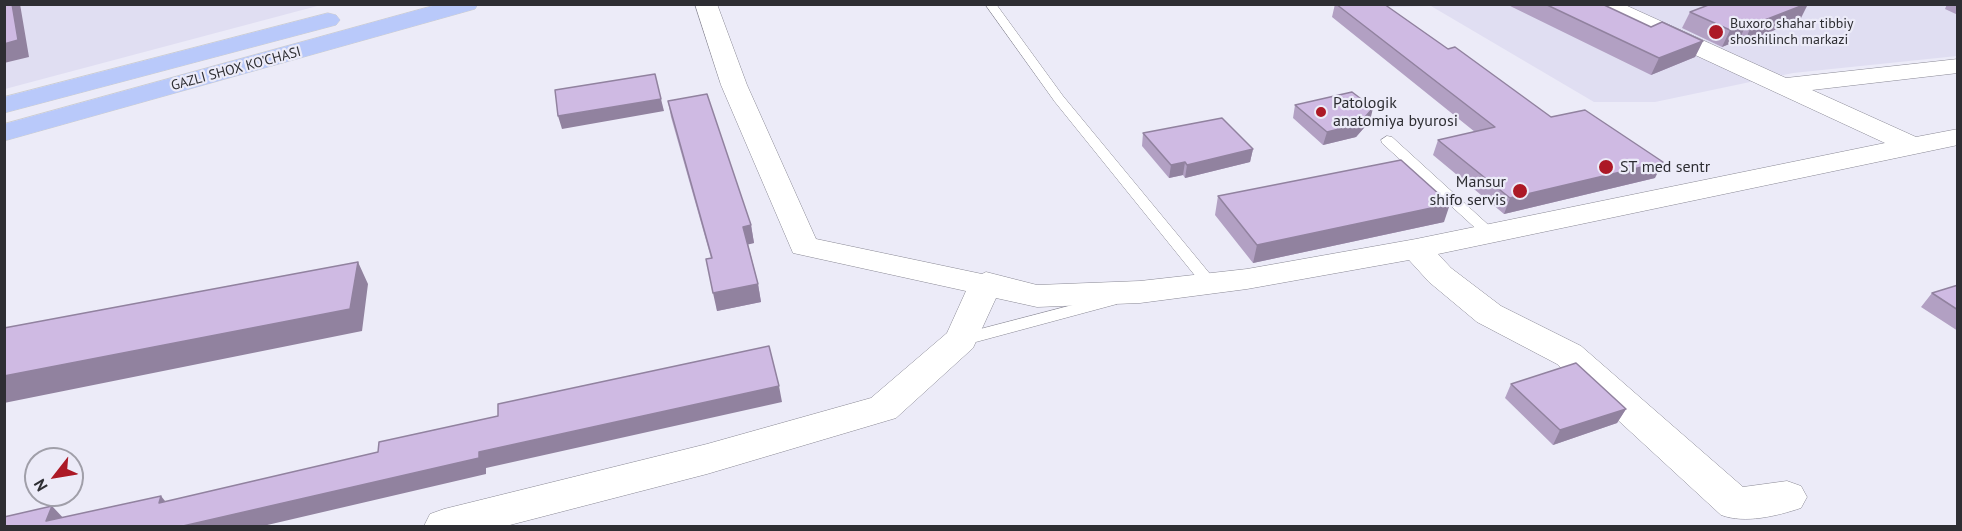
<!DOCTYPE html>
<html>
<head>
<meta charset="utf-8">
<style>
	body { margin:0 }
	#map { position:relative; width:1962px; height:531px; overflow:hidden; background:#ecebf8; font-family:"PT Sans",sans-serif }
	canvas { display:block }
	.frame { position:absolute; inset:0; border:6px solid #2e2e33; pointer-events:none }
	.north { position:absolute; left:24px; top:447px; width:60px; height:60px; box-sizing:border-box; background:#ecebf8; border:2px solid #a09fa9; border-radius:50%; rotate:239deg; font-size:16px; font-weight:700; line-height:24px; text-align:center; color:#2e2e33 }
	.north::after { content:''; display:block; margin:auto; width:21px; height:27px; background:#ac1926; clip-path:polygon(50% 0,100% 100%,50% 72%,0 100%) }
</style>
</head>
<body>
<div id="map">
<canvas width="1962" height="531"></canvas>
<div class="frame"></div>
<div class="north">N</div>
</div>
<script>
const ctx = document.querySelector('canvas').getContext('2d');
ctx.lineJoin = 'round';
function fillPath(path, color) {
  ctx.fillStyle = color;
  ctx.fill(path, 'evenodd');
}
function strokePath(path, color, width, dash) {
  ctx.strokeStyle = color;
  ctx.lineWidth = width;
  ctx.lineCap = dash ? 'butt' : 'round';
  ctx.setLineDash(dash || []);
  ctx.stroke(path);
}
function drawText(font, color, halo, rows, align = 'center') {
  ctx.font = font + ' "PT Sans",sans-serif';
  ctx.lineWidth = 4.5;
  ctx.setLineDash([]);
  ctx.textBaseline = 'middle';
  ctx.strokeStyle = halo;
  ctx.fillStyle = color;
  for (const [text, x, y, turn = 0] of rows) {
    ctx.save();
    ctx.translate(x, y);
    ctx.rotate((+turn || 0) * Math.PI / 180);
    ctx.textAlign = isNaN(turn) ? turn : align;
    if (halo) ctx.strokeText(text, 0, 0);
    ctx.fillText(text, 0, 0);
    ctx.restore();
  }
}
const built = new Path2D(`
	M 5,5 L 321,5 L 5,89 Z
	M 1336,5 L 1957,5 L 1957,56 L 1793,73 L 1655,102 L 1594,102 L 1431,6 L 1342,8 Z`);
const lane = new Path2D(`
	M 985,4 L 996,4 L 1063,96 L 1215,280 L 1218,284 L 1215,288 L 1205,288 L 1055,102 Z
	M 1387,136 L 1392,137 L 1494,230 L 1496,233 L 1494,236 L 1484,236 L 1382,143 L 1381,140 Z
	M 1111,295 L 1119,300 L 1117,304 L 961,346 L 955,344 L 953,340 L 955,336 L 961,334 Z`);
const street = new Path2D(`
	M 695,4 L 717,4 L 747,85 L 816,239 L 982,274 L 986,272 L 1037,285 L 1140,281 L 1247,269 L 1416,239 L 1885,143 L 1596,9 L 1593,4 L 1623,4 L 1786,78 L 1958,59 L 1958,73 L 1812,90 L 1916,137 L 1958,129 L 1958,145 L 1438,254 L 1451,268 L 1501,306 L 1581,346 L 1743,487 L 1787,481 L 1801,486 L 1807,497 L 1801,508 C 1777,516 1745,524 1721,515 L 1557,364 L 1477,322 L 1429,282 L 1409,260 L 1247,289 L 1140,303 L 1037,307 L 996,298 L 973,348 L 896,418 L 707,474 L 506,526 L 424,526 L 430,514 L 444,509 L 707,444 L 871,398 L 947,333 L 966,291 L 793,253 L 721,85 Z`);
const highway = new Path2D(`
	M 439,4 L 478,4 L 475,9 L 4,141 L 4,124 Z
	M 328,13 L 336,15 L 340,20 L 336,25 L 4,113 L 4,97 Z`);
const wall = new Path2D(`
	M 1335,4 L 1384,4 L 1448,49 L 1551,117 L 1655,178 L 1504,214 L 1433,155 L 1438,140 L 1475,132 L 1332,17 Z
	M 1506,4 L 1602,4 L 1651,27 L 1703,41 L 1695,57 L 1651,75 Z
	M 1947,4 L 1958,4 L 1958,15 L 1945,9 Z
	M 1690,12 L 1800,20 L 1744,42 L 1739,40 L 1722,47 L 1682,28 Z
	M 668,101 L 751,225 L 754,243 L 748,244 L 758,284 L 761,302 L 717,311 L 711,258 L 671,117 Z
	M 1295,105 L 1370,121 L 1356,137 L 1323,145 L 1293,118 Z
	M 1143,133 L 1253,149 L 1250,162 L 1185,178 L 1183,175 L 1169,178 L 1142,146 Z
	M 1218,196 L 1444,222 L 1253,263 L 1215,215 Z
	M 1958,285 L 1958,331 L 1921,307 L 1932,293 Z
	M 1511,384 L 1626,409 L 1617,423 L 1553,445 L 1505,398 Z`);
const shadedWall = new Path2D(`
	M 12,4 L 20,4 L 29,57 L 4,63 L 4,44 Z
	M 1806,4 L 1808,4 L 1800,20 L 1744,42 L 1752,25 Z
	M 1747,23 L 1739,40 L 1722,47 L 1730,30 Z
	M 1703,41 L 1695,57 L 1651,75 L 1659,58 Z
	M 661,99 L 664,111 L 562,129 L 558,116 Z
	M 1373,108 L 1370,121 L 1356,137 L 1323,145 L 1327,132 Z
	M 1253,149 L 1250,162 L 1185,178 L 1187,165 Z
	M 1185,162 L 1183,175 L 1169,178 L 1171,165 Z
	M 1663,162 L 1655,178 L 1504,214 L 1510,198 Z
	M 1450,204 L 1444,222 L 1253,263 L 1257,245 Z
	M 751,225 L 754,243 L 746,245 L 743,227 Z
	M 358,262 L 368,284 L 362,331 L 4,403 L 4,376 Z
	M 758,284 L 761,302 L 717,311 L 713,293 Z
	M 779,386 L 782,402 L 486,468 L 486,474 L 263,526 L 183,526 L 479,452 Z
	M 1626,409 L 1617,423 L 1553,445 L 1560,430 Z
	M 161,496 L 174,512 L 159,503 Z
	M 52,506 L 67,522 L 46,521 Z`);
const building = new Path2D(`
	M 4,4 L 12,4 L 18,40 L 4,44 Z
	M 1336,4 L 1384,4 L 1448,49 L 1455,47 L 1551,117 L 1585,110 L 1663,162 L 1510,198 L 1438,140 L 1495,127 Z
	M 1545,4 L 1602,4 L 1651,27 L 1662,22 L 1703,41 L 1659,58 Z
	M 1711,4 L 1806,4 L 1752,25 L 1747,23 L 1730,30 L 1690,12 Z
	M 655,74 L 661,99 L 558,116 L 555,90 Z
	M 1352,92 L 1373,108 L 1359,124 L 1327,132 L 1295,105 Z
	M 707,94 L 751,225 L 743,227 L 758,284 L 713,293 L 706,259 L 712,258 L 668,101 Z
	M 1222,118 L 1253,149 L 1187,165 L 1185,162 L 1171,165 L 1143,133 Z
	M 1401,160 L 1450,204 L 1257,245 L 1218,196 Z
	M 358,262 L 350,309 L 4,376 L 4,328 Z
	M 1958,285 L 1958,310 L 1932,293 Z
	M 769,346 L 779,386 L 479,452 L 479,458 L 183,526 L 4,526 L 4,517 L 52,506 L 46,521 L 161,496 L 159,503 L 378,452 L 379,442 L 498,416 L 498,404 Z
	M 1576,363 L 1626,409 L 1560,430 L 1511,384 Z`);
const markers = [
	[1716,32,8,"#ac1926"],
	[1321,112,6,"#ac1926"],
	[1606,167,8,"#ac1926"],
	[1520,191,8,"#ac1926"]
];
const farPoinames = [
	["Buxoro shahar tibbiy",1730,24],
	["shoshilinch markazi",1730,40]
];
const farStreetnames = [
	["GAZLI SHOX KO'CHASI",236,69,-15]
];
const poiNames = [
	["Patologik",1333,103],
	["anatomiya byurosi",1333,121],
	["ST med sentr",1620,167],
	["Mansur",1506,182,"right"],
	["shifo servis",1506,200,"right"]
];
fillPath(built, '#e0def2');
strokePath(lane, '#898894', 1);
strokePath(street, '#898894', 1);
strokePath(highway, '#cdcdce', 1);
fillPath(lane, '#fff');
fillPath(street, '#fff');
fillPath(highway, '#b9c9fa');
fillPath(wall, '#b2a0c3');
fillPath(shadedWall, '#91829f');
fillPath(building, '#cfbae3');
strokePath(building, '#91829f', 1.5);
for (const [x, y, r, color] of markers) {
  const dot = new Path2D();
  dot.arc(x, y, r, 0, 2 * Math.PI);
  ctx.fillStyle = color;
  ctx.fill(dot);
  strokePath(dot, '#ecebf8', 2);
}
drawText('14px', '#2e2e33', '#ecebf8', farPoinames, 'left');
drawText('14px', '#2e2e33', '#ecebf8', farStreetnames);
drawText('16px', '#2e2e33', '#ecebf8', poiNames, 'left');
</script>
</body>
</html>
